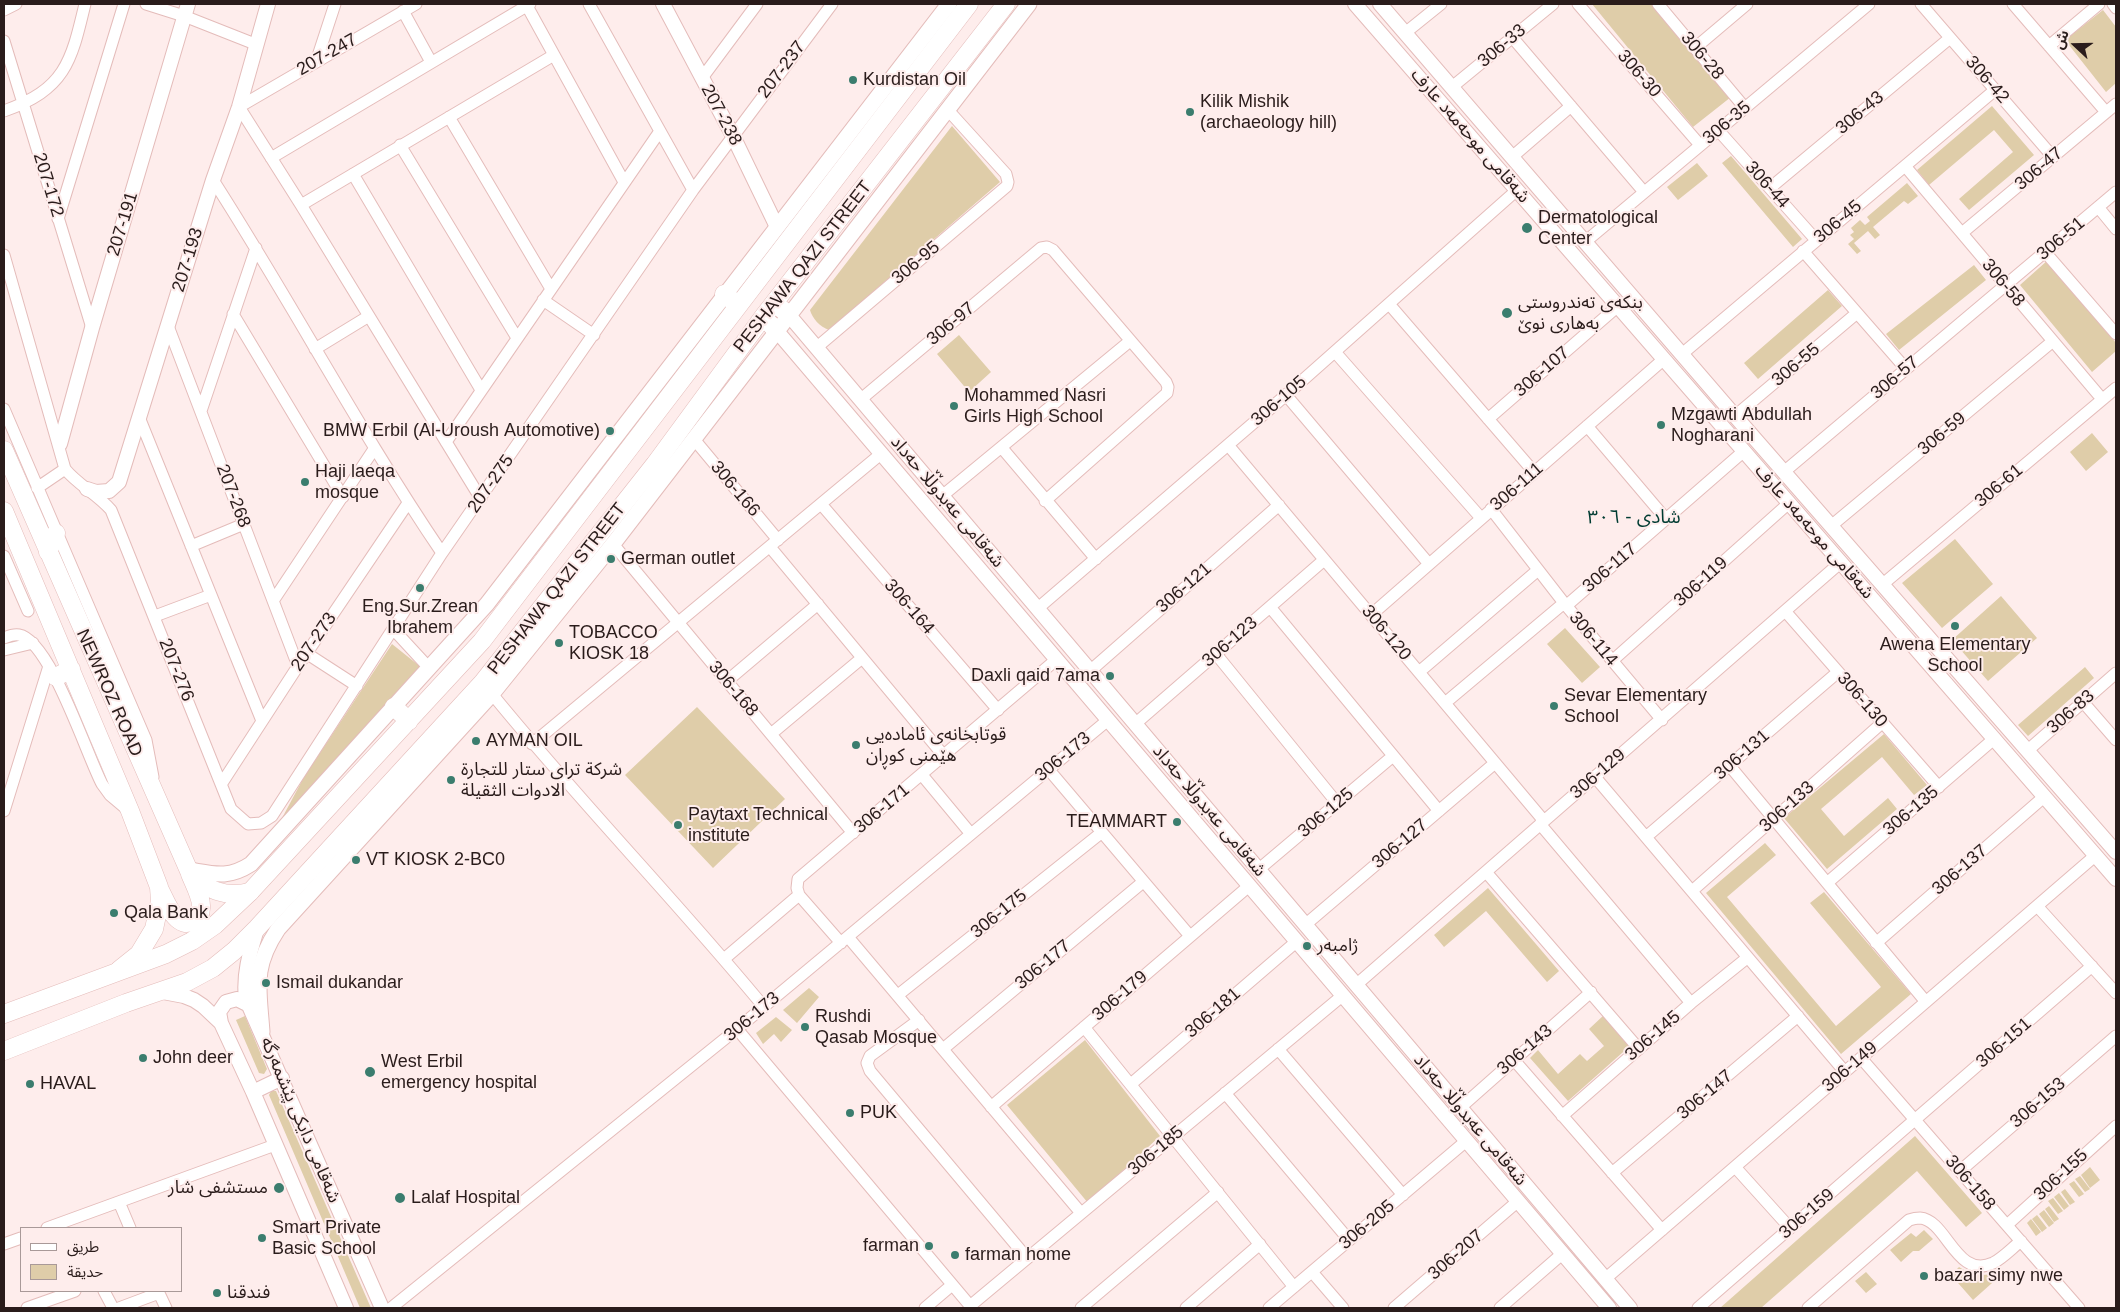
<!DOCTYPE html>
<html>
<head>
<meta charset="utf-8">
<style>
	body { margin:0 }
	#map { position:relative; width:2120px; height:1312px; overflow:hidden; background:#feedec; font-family:Helvetica,"Noto Sans Arabic",sans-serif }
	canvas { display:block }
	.frame { position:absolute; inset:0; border:5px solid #2a1c1b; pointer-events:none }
	.legend { position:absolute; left:20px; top:1227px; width:162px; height:65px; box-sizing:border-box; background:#feedec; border:1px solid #a99998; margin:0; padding:6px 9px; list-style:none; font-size:15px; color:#2a1c1b }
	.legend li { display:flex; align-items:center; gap:10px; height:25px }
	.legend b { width:25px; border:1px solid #a99998 }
	.north { position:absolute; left:2050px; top:20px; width:50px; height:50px; -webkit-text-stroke:4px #feedec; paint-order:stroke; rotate:291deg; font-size:14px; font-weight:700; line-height:20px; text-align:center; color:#2a1c1b }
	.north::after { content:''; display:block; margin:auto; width:18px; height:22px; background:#2a1c1b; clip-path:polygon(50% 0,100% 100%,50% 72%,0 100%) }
</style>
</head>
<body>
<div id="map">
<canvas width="2120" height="1312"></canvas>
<div class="frame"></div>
<ul class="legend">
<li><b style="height:6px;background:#fff"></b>طريق</li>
<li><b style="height:14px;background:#dfcda9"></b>حديقة</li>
</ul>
<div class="north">ش</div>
</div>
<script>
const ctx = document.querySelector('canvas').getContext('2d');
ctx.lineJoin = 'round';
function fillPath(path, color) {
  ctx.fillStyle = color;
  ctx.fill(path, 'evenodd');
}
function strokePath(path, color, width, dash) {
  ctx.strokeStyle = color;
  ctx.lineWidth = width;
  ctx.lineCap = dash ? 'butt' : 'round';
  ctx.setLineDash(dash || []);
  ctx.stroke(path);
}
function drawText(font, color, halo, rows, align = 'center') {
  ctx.font = font + ' Helvetica,"Noto Sans Arabic",sans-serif';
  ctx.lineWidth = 4;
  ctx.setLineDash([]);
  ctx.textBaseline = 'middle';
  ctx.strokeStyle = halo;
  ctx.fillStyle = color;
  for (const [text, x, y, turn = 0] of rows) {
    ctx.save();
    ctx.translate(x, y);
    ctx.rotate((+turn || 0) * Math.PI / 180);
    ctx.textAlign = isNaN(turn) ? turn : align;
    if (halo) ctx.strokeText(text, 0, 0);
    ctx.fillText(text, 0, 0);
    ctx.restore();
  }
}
const green = new Path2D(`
	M 1592,4 L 1652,4 L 1731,97 L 1693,127 Z
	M 2103,10 L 2116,27 L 2116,83 L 2106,92 L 2065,40 Z
	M 1992,106 L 2034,155 L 1969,210 L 1959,199 L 2013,152 L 1994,130 L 1929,185 L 1917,170 Z
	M 952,126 L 1000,182 L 829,330 C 820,327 812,318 810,310 Z
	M 1731,156 L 1802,239 L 1793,247 L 1722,163 Z
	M 1697,163 L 1708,176 L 1678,200 L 1667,187 Z
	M 1907,183 L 1918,196 L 1908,204 L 1904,201 L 1873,227 L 1880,235 L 1875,239 L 1868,231 L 1854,243 L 1861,251 L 1857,254 L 1848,244 L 1854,239 L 1850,235 L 1854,232 L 1851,228 L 1860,220 L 1865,225 L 1870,221 L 1867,217 Z
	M 2048,260 L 2116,343 L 2116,351 L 2092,372 L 2020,285 Z
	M 1974,265 L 1986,280 L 1899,350 L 1886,334 Z
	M 1828,290 L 1842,306 L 1758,379 L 1744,363 Z
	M 959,335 L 991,372 L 969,392 L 937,354 Z
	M 2092,433 L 2108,452 L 2086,471 L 2070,452 Z
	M 1955,539 L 1993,584 L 1942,628 L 1902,583 Z
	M 2001,596 L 2037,638 L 1988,681 L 1952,640 Z
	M 1565,628 L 1600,667 L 1582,683 L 1547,644 Z
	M 392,644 L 422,668 L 281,820 L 304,777 Z
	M 2085,667 L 2094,678 L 2028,736 L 2018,725 Z
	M 697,707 L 785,799 L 713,868 L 625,775 Z
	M 1884,734 L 1927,785 L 1914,795 L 1882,757 L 1821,809 L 1844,836 L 1888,798 L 1897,809 L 1827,869 L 1784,818 Z
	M 1765,843 L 1776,855 L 1727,897 L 1836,1026 L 1881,987 L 1810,903 L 1824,892 L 1911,994 L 1841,1054 L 1706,893 Z
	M 1488,888 L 1559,971 L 1547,982 L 1486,911 L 1444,947 L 1434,935 Z
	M 809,988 L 819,997 L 797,1023 L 783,1010 Z
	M 1604,1015 L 1631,1045 L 1568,1101 L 1530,1058 L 1538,1050 L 1558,1074 L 1580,1054 L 1587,1061 L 1604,1046 L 1589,1029 Z
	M 245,1016 L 267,1069 L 264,1074 L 259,1073 L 236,1020 Z
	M 776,1017 L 792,1030 L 781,1042 L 774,1034 L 763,1044 L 756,1033 Z
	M 1085,1040 L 1160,1136 L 1088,1203 L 1007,1105 Z
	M 271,1091 L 276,1091 L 371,1308 L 360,1308 L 269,1095 Z
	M 1915,1136 L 1982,1213 L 1966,1227 L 1917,1171 L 1761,1308 L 1720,1308 Z
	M 2090,1167 L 2100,1180 L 2090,1188 L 2081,1175 Z
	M 2080,1176 L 2090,1189 L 2085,1192 L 2075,1179 Z
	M 2074,1181 L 2084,1194 L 2079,1197 L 2069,1184 Z
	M 2065,1189 L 2075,1202 L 2070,1205 L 2061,1192 Z
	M 2059,1193 L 2069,1206 L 2064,1210 L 2054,1197 Z
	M 2053,1198 L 2063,1211 L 2058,1214 L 2048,1201 Z
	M 2049,1206 L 2059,1219 L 2054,1222 L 2045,1209 Z
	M 2044,1210 L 2054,1223 L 2049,1227 L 2039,1214 Z
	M 2037,1215 L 2047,1228 L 2042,1232 L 2032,1219 Z
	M 2031,1219 L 2041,1232 L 2036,1236 L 2027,1223 Z
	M 1924,1230 L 1933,1239 L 1919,1251 L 1913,1251 L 1901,1262 L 1890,1250 L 1911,1233 L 1916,1237 Z
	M 1959,1267 C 1974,1276 1982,1277 1998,1272 L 2001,1275 L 1973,1300 L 1951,1275 Z
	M 1866,1272 L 1877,1284 L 1866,1293 L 1855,1281 Z`);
const minor = new Path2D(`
	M 146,4 L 184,16 L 255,44
	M 416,4 L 239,107 L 301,205 L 481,499
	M 589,4 L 693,190
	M 1578,4 L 1700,145
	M 1658,4 L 1745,108
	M 1921,4 L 2053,157
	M 2013,4 L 2106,112
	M 2113,4 L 2116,8
	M 527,6 L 624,182
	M 4,10 L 16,4
	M 403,11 L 431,62
	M 1405,33 L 1441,4
	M 1512,37 L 1644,192
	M 4,41 L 92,328
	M 2049,46 L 2099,4
	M 1695,48 L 1747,4
	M 316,62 L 335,4
	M 702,78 L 757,4
	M 1452,87 L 1553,4
	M 4,111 C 65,89 71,63 85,4
	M 449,117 L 551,289
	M 1718,130 L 1816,240
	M 400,145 L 517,338
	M 1512,157 L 1571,106
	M 271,158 L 530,4
	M 1905,166 L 2102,399
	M 353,174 L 481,390
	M 213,180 C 292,303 360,432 442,553
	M 1770,188 L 1950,38
	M 301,205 L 554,55
	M 2098,207 L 2116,229
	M 58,219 L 124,4
	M 1962,233 L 2116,104
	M 1585,242 L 1869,4
	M 1803,251 L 1906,369
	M 2045,252 L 2116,334
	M 4,255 L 65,469 C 78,485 97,494 111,510 L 231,809 L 248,824 L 261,823 L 272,816 L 442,553 L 693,190 L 832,4
	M 543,300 L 594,335
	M 1389,304 L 1534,472
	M 233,314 L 343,497
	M 168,326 L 298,666
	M 816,348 L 1007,186 L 1008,182 L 1006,174 L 947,109
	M 315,349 L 369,316
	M 1335,352 L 1481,518
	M 1682,354 L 1995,90
	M 1286,395 L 1429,564
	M 860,400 L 1041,248 L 1047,247 L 1053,250 L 1166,382 L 1168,387 L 1167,393 L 1045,501
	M 4,409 L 146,740 L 153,777
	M 201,411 L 256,248
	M 1735,416 L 1857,313
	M 139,417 L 262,721
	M 1488,419 L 1618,306
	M 1587,426 L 1666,519
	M 693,438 L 778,540
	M 446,442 L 660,131
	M 1228,445 L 1544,821
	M 1002,448 L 1096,559
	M 1785,471 L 2116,192
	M 37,488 L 65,469
	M 942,496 L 1130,341
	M 821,504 L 998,710
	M 1491,509 L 1564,603 L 1662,720
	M 1831,526 L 2053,341
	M 613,544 L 853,833
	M 191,546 L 244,524
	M 770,547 L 944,756
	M 4,556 L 28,611
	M 1883,584 L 2116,388
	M 273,601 L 374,449
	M 1566,606 L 1744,451
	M 1270,607 L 1439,811
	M 1037,609 L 1286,395 L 1517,190
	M 1785,611 L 1939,787
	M 1371,615 L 1664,359
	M 155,616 L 211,595
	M 394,630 L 430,669
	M 4,638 C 9,636 13,634 19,635 C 50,640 87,756 102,784 L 110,795 L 129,811
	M 4,650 L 33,643
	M 306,653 L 357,686
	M 1216,654 L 1337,803
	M 1612,661 L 1789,503
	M 1090,671 L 1279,505
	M 1419,672 L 1538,570
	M 727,681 L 818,604
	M 488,689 C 577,799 675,899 764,1007
	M 2083,702 L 2116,740
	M 1445,703 L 1564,603
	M 1135,724 L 1324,560
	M 771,734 L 862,658
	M 532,744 L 882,453
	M 2027,751 L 2116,673
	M 1729,765 L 1926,1002
	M 1049,770 L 1190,936
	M 922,775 L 971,834
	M 1595,777 L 1845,1072
	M 222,783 L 298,666 L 408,503
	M 4,811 L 49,666
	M 1540,824 L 1691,1003
	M 1646,837 L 1838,672
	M 1258,870 L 1393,756
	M 1486,872 L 1639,1049
	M 1827,883 L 1995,738
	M 1692,891 L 1882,723
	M 2037,906 L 2116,993
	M 1305,925 L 1495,763
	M 848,937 L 1081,1213
	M 841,943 L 799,895 L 797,888 L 798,879 L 1057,659
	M 1876,943 L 2045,796
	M 724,959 L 799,895
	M 1356,985 L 1840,563
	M 898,995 L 1101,833
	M 919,1020 L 870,1056 L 867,1063 L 870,1071 L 1027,1258
	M 1084,1027 L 1294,1287
	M 737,1029 L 972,1308
	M 943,1049 L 1143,882
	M 1278,1049 L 1403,1195
	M 1861,1058 L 2079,1308
	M 1514,1060 L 1662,1230
	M 1131,1084 L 1296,942
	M 1225,1093 L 1349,1240
	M 991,1107 L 1249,886
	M 1460,1108 L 1591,992
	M 1562,1116 L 1691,1003 L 1747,958
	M 1735,1167 L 1790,1228
	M 1960,1171 L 2116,1036
	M 1612,1173 L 1798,1016
	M 119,1202 L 130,1228
	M 2007,1225 L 2116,1126
	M 47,1228 L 275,1145
	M 4,1244 L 21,1238
	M 1312,1272 L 1343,1308
	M 1605,1279 L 2096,855
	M 104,1291 L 113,1308
	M 158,1291 L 166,1308
	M 970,1306 L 1342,996
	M 27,1308 L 75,1291
	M 119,1308 L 159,1293
	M 391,1308 L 737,1029 L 1108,720
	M 925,1308 L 952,1285
	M 1081,1308 L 1218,1192
	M 1186,1308 L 1260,1244
	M 1269,1308 L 1465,1142
	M 1394,1308 L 1517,1202
	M 1500,1308 L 1562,1254
	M 1698,1308 L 2092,966
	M 1808,1308 L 1909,1220 C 1912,1219 1917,1218 1920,1218 C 1947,1220 1956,1280 1993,1263 C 2003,1258 2012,1248 2021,1241`);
const tertiary = new Path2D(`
	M 663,4 L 733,136 L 777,227
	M 1355,4 L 2116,879
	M 1380,4 L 1735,416 L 2116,852
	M 788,314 L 1630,1308
	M 776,330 L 1609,1308
	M 60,444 L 92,328 L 188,4
	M 87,489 L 96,492 L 109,491 L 119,482 L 213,180 L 239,107 L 268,4
	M 257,929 C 250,952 243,974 246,999 L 382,1308
	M 163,992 L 184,996 L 194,1000 L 203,1006 L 221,1023 L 253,1092 L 346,1308
	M 221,1023 L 219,1012 L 226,1002 L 237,999 L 249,1005
	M 253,1092 L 282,1078`);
const secondary = new Path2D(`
	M 189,870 C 214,874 228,879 251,864 L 487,604 L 949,4
	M 262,1032 C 259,988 252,968 278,929 L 492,694 L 613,544 L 1029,4`);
const primary = new Path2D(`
	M 4,450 L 189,871 C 204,890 226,898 250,892
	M 4,511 L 130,811 L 159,887 L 160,901 L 154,929 L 139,954 L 119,970
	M 48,552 L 56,533
	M 56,677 L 71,669
	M 160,890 C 166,901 176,931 194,921 C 198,919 201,914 201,908 C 202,898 194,884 190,874`);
const trunk = new Path2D(`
	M 724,294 L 738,305
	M 774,303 L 788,314
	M 763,317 L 776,330
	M 394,707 L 409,721
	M 4,1014 L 166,954 L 192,941 L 215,925 L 250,892 L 482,641 L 969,4
	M 4,1051 L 126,1003 L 187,982 L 213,968 L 234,951 L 257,928 L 483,682 L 655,464 L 763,317 L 1006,4`);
const markers = [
	[853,80,5,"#3b7d6e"],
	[1190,112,5,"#3b7d6e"],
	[1527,228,6,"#3b7d6e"],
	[1507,313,6,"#3b7d6e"],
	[954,406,5,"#3b7d6e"],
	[1661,425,5,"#3b7d6e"],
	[610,431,5,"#3b7d6e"],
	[305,482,5,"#3b7d6e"],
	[611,559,5,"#3b7d6e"],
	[420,588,5,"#3b7d6e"],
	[1955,626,5,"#3b7d6e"],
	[559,643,5,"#3b7d6e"],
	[1110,676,5,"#3b7d6e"],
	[1554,706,5,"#3b7d6e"],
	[476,741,5,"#3b7d6e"],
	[856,745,5,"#3b7d6e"],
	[451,780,5,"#3b7d6e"],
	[1177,822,5,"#3b7d6e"],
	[678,825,5,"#3b7d6e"],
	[356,860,5,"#3b7d6e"],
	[114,913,5,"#3b7d6e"],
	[1307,946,5,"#3b7d6e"],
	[266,983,5,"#3b7d6e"],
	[805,1027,5,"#3b7d6e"],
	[143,1058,5,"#3b7d6e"],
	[370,1072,6,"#3b7d6e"],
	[30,1084,5,"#3b7d6e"],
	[850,1113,5,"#3b7d6e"],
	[279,1188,6,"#3b7d6e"],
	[400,1198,6,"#3b7d6e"],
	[262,1238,5,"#3b7d6e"],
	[929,1246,5,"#3b7d6e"],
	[955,1255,5,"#3b7d6e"],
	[1924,1276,5,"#3b7d6e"],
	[217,1293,5,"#3b7d6e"]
];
const streetNames = [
	["306-33",1502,46,-40],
	["207-247",327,55,-30],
	["306-28",1702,56,50],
	["207-237",782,70,-53],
	["306-30",1639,74,49],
	["306-42",1987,80,49],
	["306-43",1860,113,-40],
	["207-238",721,115,62],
	["306-35",1727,123,-40],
	["شەقامی موحەمەد عارف",1470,136,49],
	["306-47",2039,169,-40],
	["207-172",48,185,73],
	["306-44",1767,185,48],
	["306-45",1838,222,-40],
	["207-191",123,224,-73],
	["306-51",2061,239,-40],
	["207-193",188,260,-73],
	["306-95",916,263,-40],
	["PESHAWA QAZI STREET",803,267,-52],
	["306-58",2003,283,50],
	["306-97",951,324,-40],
	["306-55",1796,365,-40],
	["306-107",1542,372,-41],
	["306-57",1895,378,-40],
	["306-105",1279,401,-41],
	["306-59",1942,434,-40],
	["207-275",491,484,-55],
	["306-61",1999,486,-40],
	["306-111",1517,487,-41],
	["306-166",735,489,50],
	["207-268",233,496,69],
	["شەقامی عەبدوڵڵا حەداد",947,502,50],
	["شەقامی موحەمەد عارف",1814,532,49],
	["306-117",1610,568,-41],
	["306-119",1701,582,-42],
	["306-121",1184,588,-41],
	["PESHAWA QAZI STREET",557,589,-52],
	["306-164",909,607,49],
	["306-120",1386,633,50],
	["306-114",1593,639,50],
	["207-273",314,642,-56],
	["306-123",1230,642,-41],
	["207-276",176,670,68],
	["306-168",733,689,50],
	["NEWROZ ROAD",109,693,66],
	["306-130",1862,700,49],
	["306-83",2071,712,-41],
	["306-131",1742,755,-41],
	["306-173",1063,757,-40],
	["306-129",1598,774,-41],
	["306-133",1787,807,-42],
	["306-171",882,809,-40],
	["شەقامی عەبدوڵڵا حەداد",1209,811,50],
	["306-135",1911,811,-40],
	["306-125",1326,813,-40],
	["306-127",1400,844,-40],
	["306-137",1960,870,-41],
	["306-175",999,914,-39],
	["306-177",1043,965,-40],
	["306-179",1120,996,-41],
	["306-181",1213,1013,-41],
	["306-173",752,1017,-40],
	["306-145",1653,1036,-41],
	["306-151",2004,1043,-41],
	["306-143",1525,1050,-41],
	["306-149",1850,1067,-41],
	["306-147",1705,1095,-40],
	["306-153",2038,1103,-41],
	["شەقامی دایکی پێشمەرگە",300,1120,67],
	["شەقامی عەبدوڵڵا حەداد",1470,1120,50],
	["306-185",1156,1151,-40],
	["306-155",2061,1175,-43],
	["306-158",1970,1183,49],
	["306-159",1807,1214,-41],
	["306-205",1367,1225,-40],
	["306-207",1456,1255,-41]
];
const poiNames = [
	["Kurdistan Oil",863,80],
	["Kilik Mishik",1200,102],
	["(archaeology hill)",1200,123],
	["Dermatological",1538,218],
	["Center",1538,239],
	["بنکەی تەندروستی",1518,303],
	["بەهاری نوێ",1518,324],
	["Mohammed Nasri",964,396],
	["Girls High School",964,417],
	["Mzgawti Abdullah",1671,415],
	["Nogharani",1671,436],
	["BMW Erbil (Al-Uroush Automotive)",600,431,"right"],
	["Haji laeqa",315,472],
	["mosque",315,493],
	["German outlet",621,559],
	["Eng.Sur.Zrean",420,607,"center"],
	["Ibrahem",420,628,"center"],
	["TOBACCO",569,633],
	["KIOSK 18",569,654],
	["Awena Elementary",1955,645,"center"],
	["School",1955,666,"center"],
	["Daxli qaid 7ama",1100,676,"right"],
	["Sevar Elementary",1564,696],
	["School",1564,717],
	["قوتابخانەی ئامادەیی",866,735],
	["هێمنی کوڕان",866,756],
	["AYMAN OIL",486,741],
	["شركة ترای ستار للتجارة",461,770],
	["الادوات الثقيلة",461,791],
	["Paytaxt Technical",688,815],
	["institute",688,836],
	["TEAMMART",1167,822,"right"],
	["VT KIOSK 2-BC0",366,860],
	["Qala Bank",124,913],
	["ژامبەر",1317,946],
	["Ismail dukandar",276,983],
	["Rushdi",815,1017],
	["Qasab Mosque",815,1038],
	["John deer",153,1058],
	["West Erbil",381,1062],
	["emergency hospital",381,1083],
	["HAVAL",40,1084],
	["PUK",860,1113],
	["مستشفى شار",268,1188,"right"],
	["Lalaf Hospital",411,1198],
	["Smart Private",272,1228],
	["Basic School",272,1249],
	["farman",919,1246,"right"],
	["farman home",965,1255],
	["bazari simy nwe",1934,1276],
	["فندقنا",227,1293]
];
const neighbourhoodNames = [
	["شادی - ٣٠٦",1634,518]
];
fillPath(green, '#dfcda9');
strokePath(minor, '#e4bcba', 13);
strokePath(tertiary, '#e4bcba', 16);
strokePath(secondary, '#e4bcba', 17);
strokePath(primary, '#e4bcba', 19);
strokePath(trunk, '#e4bcba', 19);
strokePath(minor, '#fff', 11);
strokePath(tertiary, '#fff', 14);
strokePath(secondary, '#fff', 15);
strokePath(primary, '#fff', 18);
strokePath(trunk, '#fff', 18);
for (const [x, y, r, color] of markers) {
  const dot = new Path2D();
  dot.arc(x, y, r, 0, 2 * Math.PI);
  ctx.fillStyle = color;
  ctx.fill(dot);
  strokePath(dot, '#feedec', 2);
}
drawText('18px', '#2a1c1b', '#feedec', streetNames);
drawText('18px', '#2a1c1b', '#feedec', poiNames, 'left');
drawText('19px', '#003c32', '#feedec', neighbourhoodNames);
</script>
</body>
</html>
